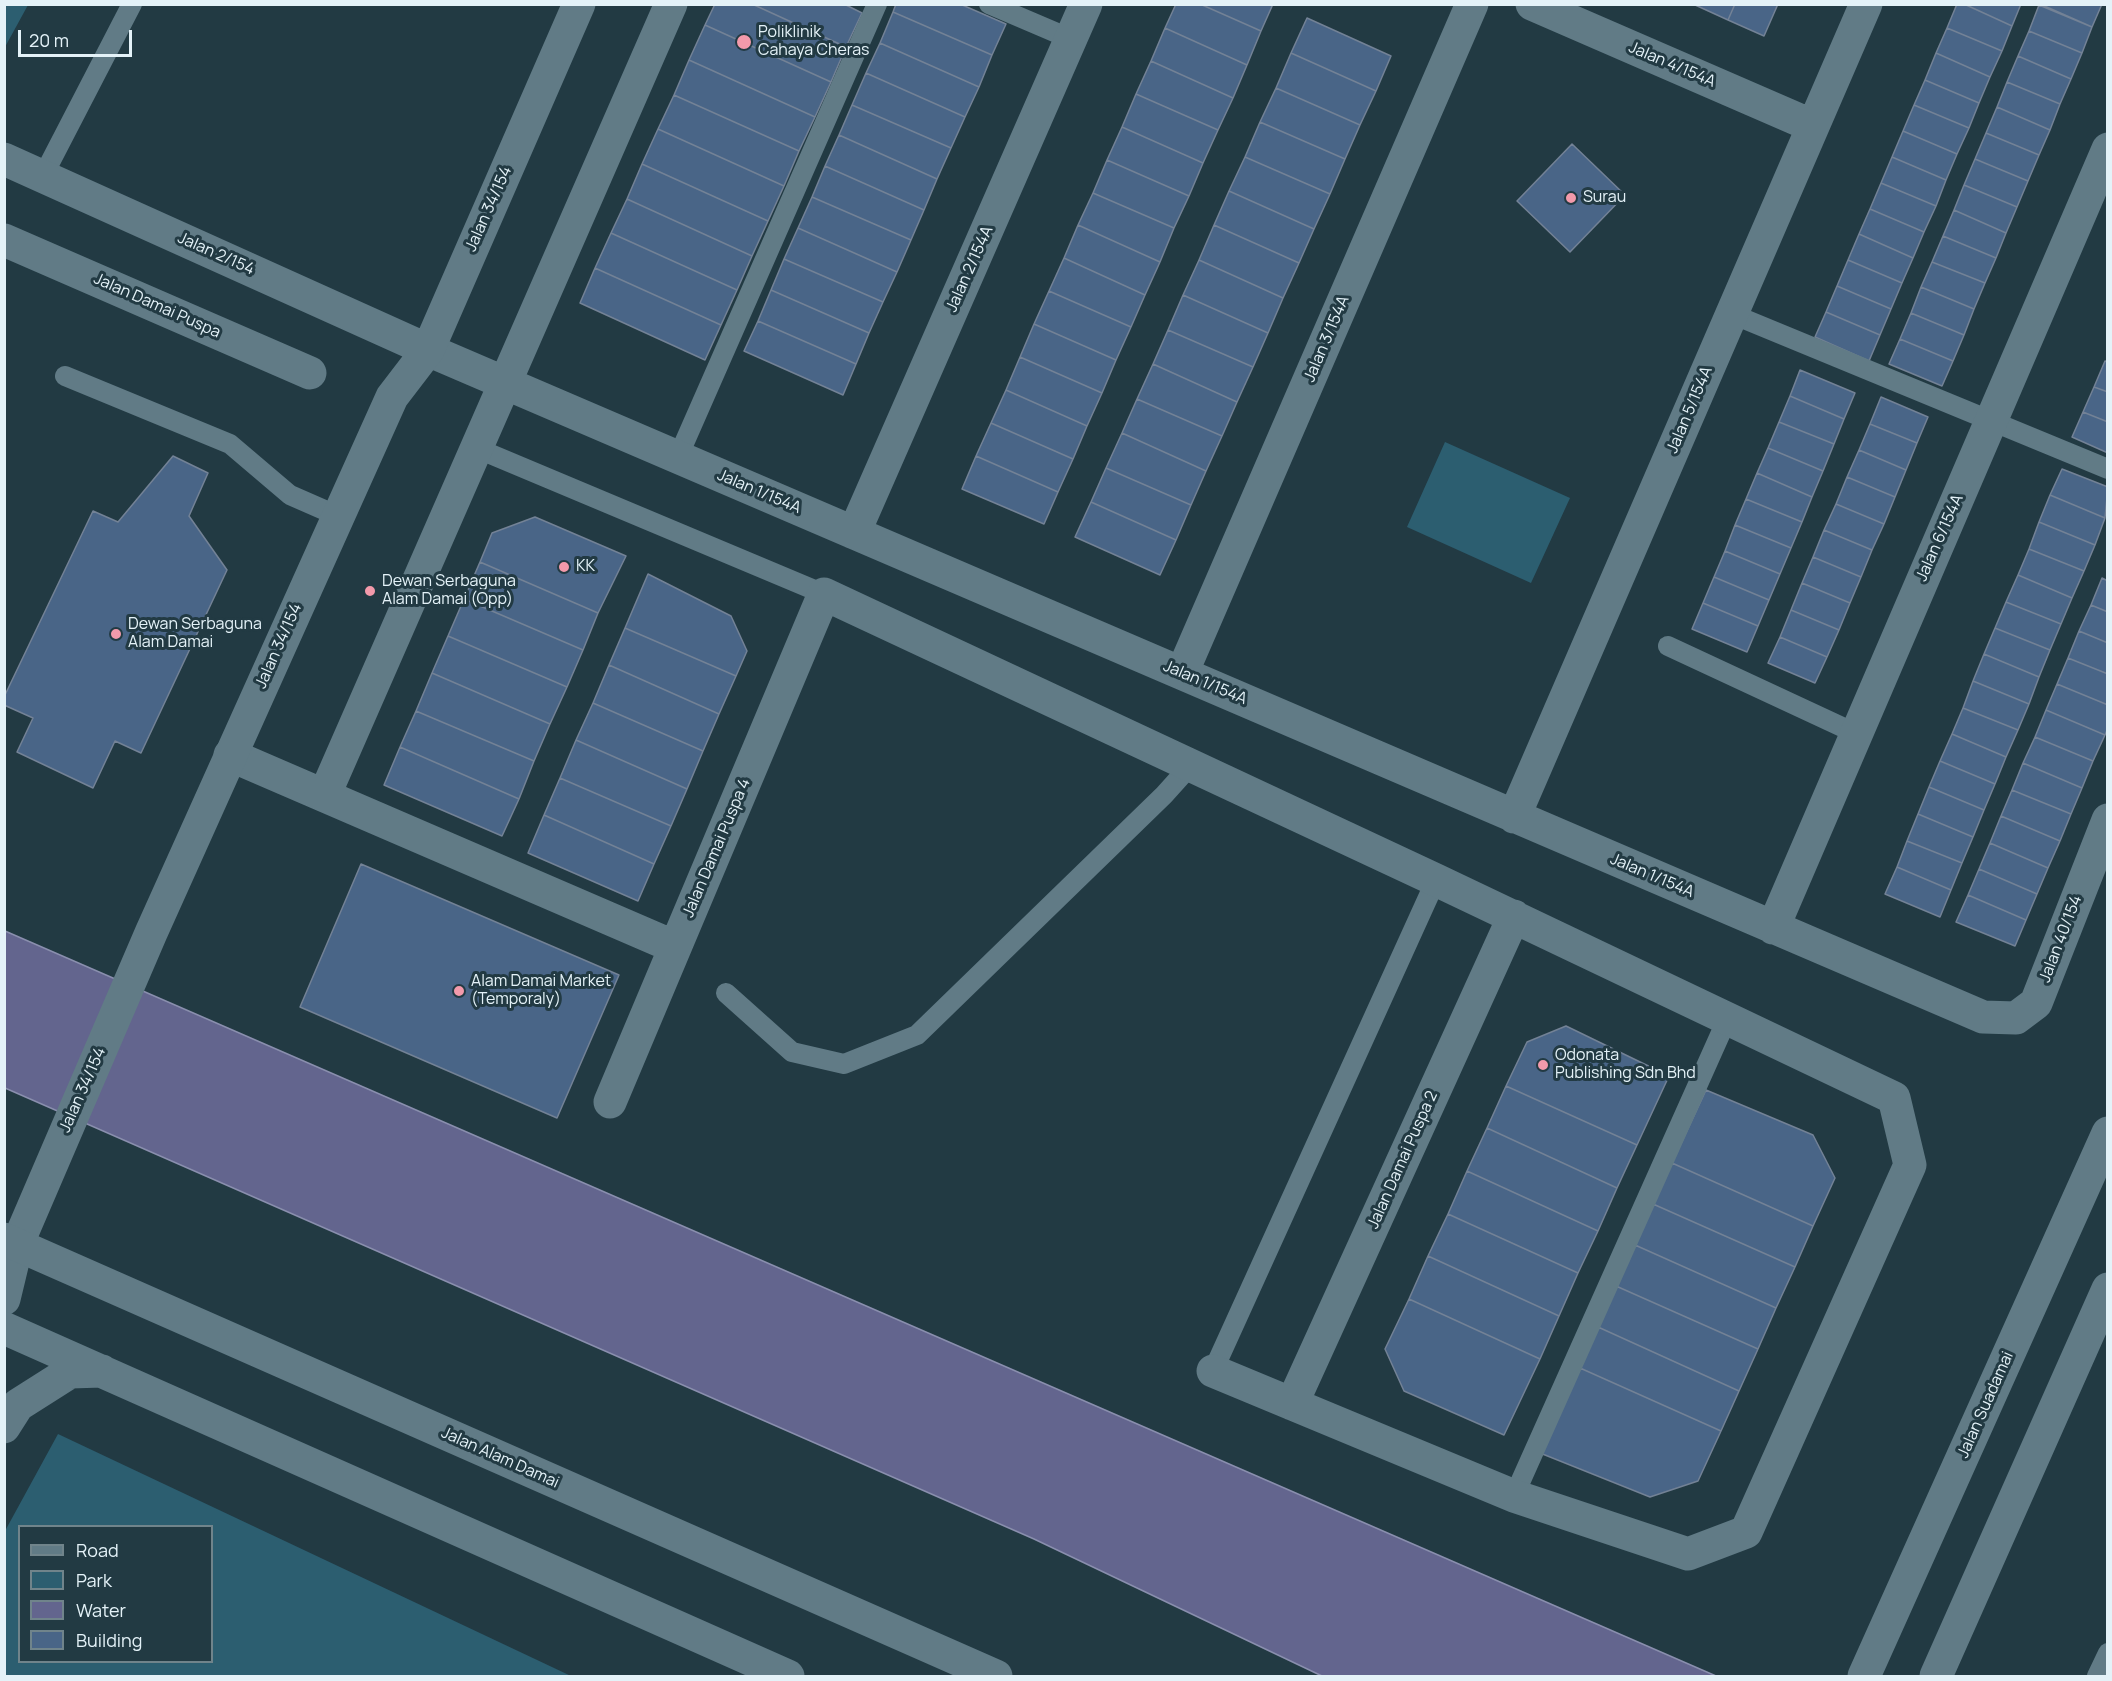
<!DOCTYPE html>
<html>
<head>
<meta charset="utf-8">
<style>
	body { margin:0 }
	#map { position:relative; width:2112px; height:1681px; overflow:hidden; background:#223a43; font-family:Manrope,sans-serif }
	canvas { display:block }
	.frame { position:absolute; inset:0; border:6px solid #e4f2f8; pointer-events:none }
	.legend { position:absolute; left:18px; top:1525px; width:195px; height:138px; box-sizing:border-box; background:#223a43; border:2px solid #70848b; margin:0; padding:8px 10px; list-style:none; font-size:18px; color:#e4f2f8 }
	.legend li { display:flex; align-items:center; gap:12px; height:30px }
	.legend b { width:30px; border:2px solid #70848b }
	.scale { position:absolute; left:18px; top:30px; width:114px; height:27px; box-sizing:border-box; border:3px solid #e4f2f8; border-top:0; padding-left:8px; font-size:18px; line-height:21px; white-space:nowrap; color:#e4f2f8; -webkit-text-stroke:4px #223a43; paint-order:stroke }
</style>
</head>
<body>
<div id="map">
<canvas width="2112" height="1681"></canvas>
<div class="frame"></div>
<ul class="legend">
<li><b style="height:8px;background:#617b86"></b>Road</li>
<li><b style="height:16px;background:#2c5e70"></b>Park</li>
<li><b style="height:16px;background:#63658e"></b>Water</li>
<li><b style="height:16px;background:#496587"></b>Building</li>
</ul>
<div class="scale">20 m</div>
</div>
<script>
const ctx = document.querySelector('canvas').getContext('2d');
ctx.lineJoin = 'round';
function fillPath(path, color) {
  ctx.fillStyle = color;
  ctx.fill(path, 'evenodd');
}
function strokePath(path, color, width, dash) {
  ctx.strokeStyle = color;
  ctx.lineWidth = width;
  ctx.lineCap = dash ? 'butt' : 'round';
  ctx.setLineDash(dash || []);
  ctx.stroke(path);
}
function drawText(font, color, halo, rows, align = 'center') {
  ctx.font = font + ' Manrope,sans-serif';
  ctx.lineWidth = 6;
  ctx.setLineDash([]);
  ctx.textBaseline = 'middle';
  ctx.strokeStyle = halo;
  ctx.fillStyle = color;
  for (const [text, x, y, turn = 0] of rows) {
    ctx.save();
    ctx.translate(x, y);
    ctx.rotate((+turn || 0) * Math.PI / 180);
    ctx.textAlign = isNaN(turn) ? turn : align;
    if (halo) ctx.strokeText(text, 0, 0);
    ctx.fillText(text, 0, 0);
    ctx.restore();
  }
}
const green = new Path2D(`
	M 5,4 L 28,5 L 5,47 L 4,5 Z
	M 1445,442 L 1570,498 L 1531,583 L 1407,527 Z
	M 58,1434 L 571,1676 L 5,1676 L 5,1531 ZM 20,1526 L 212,1526 L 212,1662 L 20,1662 Z`);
const water = new Path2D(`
	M 5,931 L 1716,1676 L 1322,1676 L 1034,1539 L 5,1088 Z`);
const building = new Path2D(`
	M 715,4 L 752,4 L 846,47 L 831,82 L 705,25 Z
	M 752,4 L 844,4 L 862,13 L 846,47 Z
	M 896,4 L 960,4 L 1006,24 L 992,55 L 893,12 Z
	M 1176,4 L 1200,4 L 1261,31 L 1247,65 L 1165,28 Z
	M 1200,4 L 1273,4 L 1261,31 Z
	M 1693,4 L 1735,4 L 1728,20 Z
	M 1735,4 L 1778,4 L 1764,36 L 1728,20 Z
	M 1957,4 L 1964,4 L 2012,26 L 2002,51 L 1947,28 Z
	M 1964,4 L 2021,4 L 2012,26 Z
	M 2040,4 L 2102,4 L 2092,27 Z
	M 2039,5 L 2092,27 L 2082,53 L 2029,31 Z
	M 893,12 L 992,55 L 979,87 L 880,43 Z
	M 1307,18 L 1391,56 L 1376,91 L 1291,53 Z
	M 705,25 L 831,82 L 815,117 L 689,60 Z
	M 1165,28 L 1247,65 L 1233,98 L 1151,61 Z
	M 1947,28 L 2002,51 L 1990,77 L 1936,53 Z
	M 2029,31 L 2082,53 L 2071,79 L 2018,56 Z
	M 880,43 L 979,87 L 965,117 L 866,73 Z
	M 1291,53 L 1376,91 L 1360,125 L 1276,88 Z
	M 1936,53 L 1990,77 L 1979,103 L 1925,80 Z
	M 2018,56 L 2071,79 L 2060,104 L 2007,82 Z
	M 689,60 L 815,117 L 799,151 L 674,95 Z
	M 1151,61 L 1233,98 L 1218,130 L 1136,94 Z
	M 866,73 L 965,117 L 951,148 L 852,105 Z
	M 1925,80 L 1979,103 L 1969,128 L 1914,105 Z
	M 2007,82 L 2060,104 L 2050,130 L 1997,107 Z
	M 1276,88 L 1360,125 L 1345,159 L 1260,122 Z
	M 1136,94 L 1218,130 L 1203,163 L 1122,127 Z
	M 674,95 L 799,151 L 784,186 L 658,129 Z
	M 852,105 L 951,148 L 937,179 L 839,135 Z
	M 1914,105 L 1969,128 L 1957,154 L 1903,131 Z
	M 1997,107 L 2050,130 L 2039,155 L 1986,133 Z
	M 1260,122 L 1345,159 L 1330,194 L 1245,157 Z
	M 1122,127 L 1203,163 L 1189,196 L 1107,160 Z
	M 658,129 L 784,186 L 768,221 L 642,164 Z
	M 1903,131 L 1957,154 L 1946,180 L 1892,157 Z
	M 1986,133 L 2039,155 L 2028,181 L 1975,159 Z
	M 839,135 L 937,179 L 924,210 L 825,166 Z
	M 1572,144 L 1625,195 L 1570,252 L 1517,201 Z
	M 1245,157 L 1330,194 L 1314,229 L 1229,191 Z
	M 1892,157 L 1946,180 L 1936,206 L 1881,183 Z
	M 1975,159 L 2028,181 L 2017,207 L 1964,185 Z
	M 1107,160 L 1189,196 L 1174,228 L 1093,193 Z
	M 642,164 L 768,221 L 752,256 L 627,199 Z
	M 825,166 L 924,210 L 911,240 L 812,197 Z
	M 1881,183 L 1936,206 L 1924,232 L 1870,209 Z
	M 1964,185 L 2017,207 L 2006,233 L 1954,210 Z
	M 1229,191 L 1314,229 L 1299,263 L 1214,225 Z
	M 1093,193 L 1174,228 L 1160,262 L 1078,225 Z
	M 812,197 L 911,240 L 897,272 L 798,228 Z
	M 627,199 L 752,256 L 737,290 L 611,233 Z
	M 1870,209 L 1924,232 L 1913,258 L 1859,234 Z
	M 1954,210 L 2006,233 L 1996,258 L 1943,236 Z
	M 1078,225 L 1160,262 L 1145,295 L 1064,258 Z
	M 1214,225 L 1299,263 L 1283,298 L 1199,260 Z
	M 798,228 L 897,272 L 883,302 L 784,259 Z
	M 611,233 L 737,290 L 721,325 L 595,268 Z
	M 1859,234 L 1913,258 L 1902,283 L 1848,260 Z
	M 1943,236 L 1996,258 L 1985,283 L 1932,262 Z
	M 1064,258 L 1145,295 L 1131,327 L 1049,291 Z
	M 784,259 L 883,302 L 869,333 L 771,290 Z
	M 1199,260 L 1283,298 L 1268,333 L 1183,295 Z
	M 1848,260 L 1902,283 L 1891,309 L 1837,286 Z
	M 1932,262 L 1985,283 L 1974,309 L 1921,287 Z
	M 595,268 L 721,325 L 705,360 L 580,303 Z
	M 1837,286 L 1891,309 L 1880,335 L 1826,312 Z
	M 1921,287 L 1974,309 L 1964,335 L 1911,313 Z
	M 771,290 L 869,333 L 856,364 L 758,321 Z
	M 1049,291 L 1131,327 L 1116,360 L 1034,324 Z
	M 1183,295 L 1268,333 L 1253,367 L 1168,330 Z
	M 1826,312 L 1880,335 L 1869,361 L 1815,337 Z
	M 1911,313 L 1964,335 L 1953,361 L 1900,339 Z
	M 758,321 L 856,364 L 843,395 L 744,351 Z
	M 1034,324 L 1116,360 L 1102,393 L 1020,357 Z
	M 1168,330 L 1253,367 L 1237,402 L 1153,364 Z
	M 1900,339 L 1953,361 L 1942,386 L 1889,364 Z
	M 1020,357 L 1102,393 L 1087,426 L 1006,390 Z
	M 2105,361 L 2108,362 L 2108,392 L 2094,387 Z
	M 1153,364 L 1237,402 L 1222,436 L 1137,399 Z
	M 1800,370 L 1855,393 L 1844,419 L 1790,396 Z
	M 2094,387 L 2108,392 L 2108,422 L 2083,412 Z
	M 1006,390 L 1087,426 L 1073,459 L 991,423 Z
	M 1790,396 L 1844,419 L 1834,444 L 1779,422 Z
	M 1881,397 L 1928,417 L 1917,443 L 1870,424 Z
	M 1137,399 L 1222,436 L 1206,471 L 1122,433 Z
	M 2083,412 L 2108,422 L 2108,453 L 2072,437 Z
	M 1779,422 L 1834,444 L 1823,471 L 1768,448 Z
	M 991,423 L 1073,459 L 1058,492 L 976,456 Z
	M 1870,424 L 1917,443 L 1906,470 L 1859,450 Z
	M 1122,433 L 1206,471 L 1191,505 L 1106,468 Z
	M 1768,448 L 1823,471 L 1812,497 L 1757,473 Z
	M 1859,450 L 1906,470 L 1895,497 L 1847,477 Z
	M 173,456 L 208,473 L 189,516 L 227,570 L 141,753 L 115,741 L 93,788 L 17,752 L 33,718 L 4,705 L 4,697 L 93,511 L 118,522 Z
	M 976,456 L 1058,492 L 1044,524 L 962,489 Z
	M 1106,468 L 1191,505 L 1176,540 L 1091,502 Z
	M 2062,469 L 2108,487 L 2105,518 L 2050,495 Z
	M 1757,473 L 1812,497 L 1802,522 L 1746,499 Z
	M 1847,477 L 1895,497 L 1884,524 L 1836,504 Z
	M 2050,495 L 2105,518 L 2095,545 L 2039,522 Z
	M 1746,499 L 1802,522 L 1791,548 L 1735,525 Z
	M 1091,502 L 1176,540 L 1160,575 L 1075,537 Z
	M 1836,504 L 1884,524 L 1872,550 L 1824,530 Z
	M 535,517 L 626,556 L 598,613 L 480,562 L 492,533 Z
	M 2039,522 L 2095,545 L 2084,571 L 2029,549 Z
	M 1735,525 L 1791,548 L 1780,574 L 1725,551 Z
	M 1824,530 L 1872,550 L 1861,577 L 1813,557 Z
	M 2029,549 L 2084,571 L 2072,598 L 2018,575 Z
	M 1725,551 L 1780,574 L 1769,600 L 1714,577 Z
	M 1813,557 L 1861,577 L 1850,603 L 1802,583 Z
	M 480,562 L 598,613 L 583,650 L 464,599 Z
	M 648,574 L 731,616 L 747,651 L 736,676 L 625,628 Z
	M 2018,575 L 2072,598 L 2061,624 L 2006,602 Z
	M 1714,577 L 1769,600 L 1758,626 L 1703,603 Z
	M 2102,578 L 2108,581 L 2108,612 L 2091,605 Z
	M 1802,583 L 1850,603 L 1839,630 L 1791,610 Z
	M 464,599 L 583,650 L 567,687 L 448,636 Z
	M 2006,602 L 2061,624 L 2050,650 L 1995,628 Z
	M 1703,603 L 1758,626 L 1747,652 L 1692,629 Z
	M 2091,605 L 2108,612 L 2108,643 L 2079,631 Z
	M 1791,610 L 1839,630 L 1827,657 L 1780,637 Z
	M 625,628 L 736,676 L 719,714 L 609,665 Z
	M 1995,628 L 2050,650 L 2039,677 L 1984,654 Z
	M 2079,631 L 2108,643 L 2108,674 L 2068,658 Z
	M 448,636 L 567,687 L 550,724 L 432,673 Z
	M 1780,637 L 1827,657 L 1815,683 L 1768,663 Z
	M 1984,654 L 2039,677 L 2029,704 L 1973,681 Z
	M 2068,658 L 2108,674 L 2108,705 L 2057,684 Z
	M 609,665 L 719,714 L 703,751 L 593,703 Z
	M 432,673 L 550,724 L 534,761 L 416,711 Z
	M 1973,681 L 2029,704 L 2018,730 L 1963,708 Z
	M 2057,684 L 2108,705 L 2108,728 L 2105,735 L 2046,710 Z
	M 593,703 L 703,751 L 687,789 L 576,740 Z
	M 1963,708 L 2018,730 L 2006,757 L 1952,734 Z
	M 2046,710 L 2105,735 L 2093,761 L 2035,737 Z
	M 416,711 L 534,761 L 519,799 L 400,747 Z
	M 1952,734 L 2006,757 L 1995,784 L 1940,761 Z
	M 2035,737 L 2093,761 L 2082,788 L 2023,763 Z
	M 576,740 L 687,789 L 671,826 L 560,778 Z
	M 400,747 L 519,799 L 502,836 L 384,785 Z
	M 1940,761 L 1995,784 L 1984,810 L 1929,787 Z
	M 2023,763 L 2082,788 L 2071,814 L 2012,790 Z
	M 560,778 L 671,826 L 654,864 L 544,815 Z
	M 1929,787 L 1984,810 L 1973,837 L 1918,814 Z
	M 2012,790 L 2071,814 L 2060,841 L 2001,816 Z
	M 1918,814 L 1973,837 L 1962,863 L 1907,841 Z
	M 544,815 L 654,864 L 638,901 L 528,853 Z
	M 2001,816 L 2060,841 L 2048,868 L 1990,843 Z
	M 1907,841 L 1962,863 L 1951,890 L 1897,867 Z
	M 1990,843 L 2048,868 L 2037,894 L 1979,869 Z
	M 361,864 L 619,975 L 557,1118 L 300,1007 Z
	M 1897,867 L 1951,890 L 1940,917 L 1885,894 Z
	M 1979,869 L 2037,894 L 2026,920 L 1968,895 Z
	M 1968,895 L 2026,920 L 2015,946 L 1956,922 Z
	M 1566,1026 L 1669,1076 L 1637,1145 L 1506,1086 L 1527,1042 Z
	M 1506,1086 L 1637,1145 L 1617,1188 L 1487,1128 Z
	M 1706,1090 L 1813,1135 L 1835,1178 L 1813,1226 L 1672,1163 Z
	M 1487,1128 L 1617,1188 L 1598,1231 L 1467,1171 Z
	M 1672,1163 L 1813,1226 L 1795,1267 L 1653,1204 Z
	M 1467,1171 L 1598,1231 L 1578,1273 L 1448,1214 Z
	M 1653,1204 L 1795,1267 L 1776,1308 L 1635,1245 Z
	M 1448,1214 L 1578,1273 L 1559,1316 L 1428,1256 Z
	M 1635,1245 L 1776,1308 L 1758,1349 L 1616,1286 Z
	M 1428,1256 L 1559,1316 L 1540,1359 L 1409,1299 Z
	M 1616,1286 L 1758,1349 L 1739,1391 L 1598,1327 Z
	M 1409,1299 L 1540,1359 L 1504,1435 L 1404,1391 L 1385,1349 Z
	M 1598,1327 L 1739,1391 L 1721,1431 L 1580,1368 Z
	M 1580,1368 L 1721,1431 L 1698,1481 L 1650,1497 L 1540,1453 Z`);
const service = new Path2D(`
	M 989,4 L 1071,39
	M 43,176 L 132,4
	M 1732,314 L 2108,469
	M 65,376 L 230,444 L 290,495 L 338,516
	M 476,448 L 824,594
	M 678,457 L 877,4
	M 1668,646 L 1855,733
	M 726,993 L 792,1052 L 844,1064 L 917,1035 L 1164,795 L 1191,765
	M 1213,1371 L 1436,880
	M 1514,1496 L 1728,1017
	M 2097,1676 L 2108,1653`);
const minor = new Path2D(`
	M 1532,4 L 1813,126
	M 4,240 L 310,373
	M 428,350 L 1983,1017 L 2016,1018 L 2036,1003 L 2108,820
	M 854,533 L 1086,4
	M 1182,673 L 1472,4
	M 230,755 L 675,947
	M 325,794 L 671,4
	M 1514,817 L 1866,4
	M 1773,928 L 2108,149
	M 610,1102 L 824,594 L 1436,880 L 1894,1098 L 1910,1165 L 1746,1532 L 1688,1554 L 1514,1496 L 1213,1371
	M 1292,1404 L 1514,916`);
const tertiary = new Path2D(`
	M 4,159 L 428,350
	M 4,1299 L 17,1245 L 151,933 L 392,397 L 428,350 L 579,4`);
const secondary = new Path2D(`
	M 4,1239 L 996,1676
	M 4,1328 L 788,1676
	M 4,1427 L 18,1405 L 70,1372 L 102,1371
	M 1864,1676 L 2108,1133
	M 1936,1676 L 2108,1289`);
const markers = [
	[744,42,8,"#f39aab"],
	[1571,198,6,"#f39aab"],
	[564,567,6,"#f39aab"],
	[370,591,6,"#f39aab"],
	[116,634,6,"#f39aab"],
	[459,991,6,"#f39aab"],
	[1543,1065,6,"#f39aab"]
];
const poiNames = [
	["Poliklinik",758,33],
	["Cahaya Cheras",758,51],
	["Surau",1583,198],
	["KK",576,567],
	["Dewan Serbaguna",382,582],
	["Alam Damai (Opp)",382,600],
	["Dewan Serbaguna",128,625],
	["Alam Damai",128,643],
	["Alam Damai Market",471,982],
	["(Temporaly)",471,1000],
	["Odonata",1555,1056],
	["Publishing Sdn Bhd",1555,1074]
];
const streetNames = [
	["Jalan 4/154A",1672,65,23],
	["Jalan 34/154",489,209,-66],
	["Jalan 2/154",216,254,24],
	["Jalan 2/154A",970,269,-66],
	["Jalan Damai Puspa",157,306,24],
	["Jalan 3/154A",1327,339,-67],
	["Jalan 5/154A",1690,410,-67],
	["Jalan 1/154A",759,492,23],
	["Jalan 6/154A",1940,538,-66],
	["Jalan 34/154",279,646,-66],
	["Jalan 1/154A",1205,683,23],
	["Jalan Damai Puspa 4",717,848,-67],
	["Jalan 1/154A",1652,876,23],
	["Jalan 40/154",2061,939,-69],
	["Jalan 34/154",83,1090,-66],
	["Jalan Damai Puspa 2",1403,1160,-66],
	["Jalan Suadamai",1986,1405,-66],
	["Jalan Alam Damai",500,1458,24]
];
fillPath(green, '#2c5e70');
fillPath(water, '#63658e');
strokePath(water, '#8a8fae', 1.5);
fillPath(building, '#496587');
strokePath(building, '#738296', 1.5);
strokePath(service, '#617b86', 20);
strokePath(minor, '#617b86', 33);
strokePath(tertiary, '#617b86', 33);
strokePath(secondary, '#617b86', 33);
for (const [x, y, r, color] of markers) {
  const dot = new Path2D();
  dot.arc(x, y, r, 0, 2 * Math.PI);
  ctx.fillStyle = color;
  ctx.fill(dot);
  strokePath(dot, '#223a43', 2);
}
drawText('16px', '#e4f2f8', '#223a43', poiNames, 'left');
drawText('16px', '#e4f2f8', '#223a43', streetNames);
</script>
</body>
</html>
